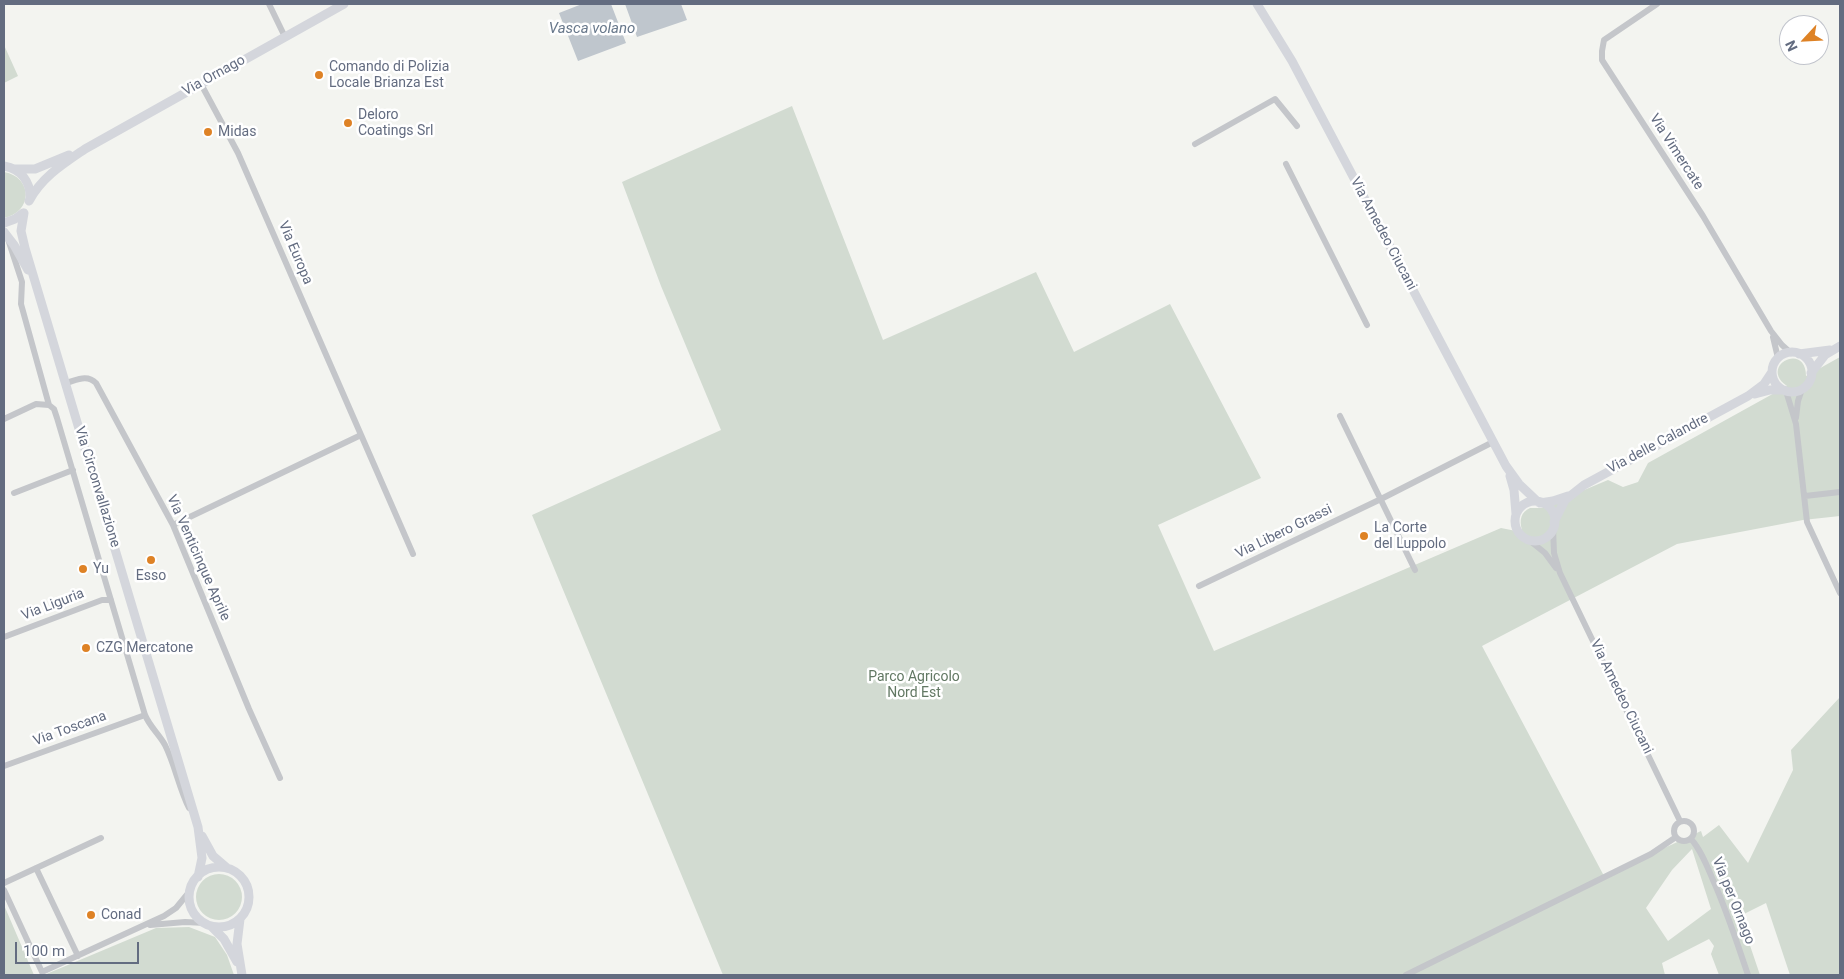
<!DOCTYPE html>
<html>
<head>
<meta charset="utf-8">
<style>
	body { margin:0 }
	#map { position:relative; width:1844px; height:979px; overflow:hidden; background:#f3f4f0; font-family:Roboto,sans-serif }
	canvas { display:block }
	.frame { position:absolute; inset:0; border:5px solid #636c80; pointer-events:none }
	.north { position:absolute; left:1779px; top:15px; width:50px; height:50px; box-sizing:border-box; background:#fff; border:1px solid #c1c4cc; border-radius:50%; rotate:245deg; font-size:14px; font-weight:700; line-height:20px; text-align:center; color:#636c80 }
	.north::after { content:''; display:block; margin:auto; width:18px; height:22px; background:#de8225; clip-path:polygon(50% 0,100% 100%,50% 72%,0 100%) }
	.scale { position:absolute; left:15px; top:942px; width:124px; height:22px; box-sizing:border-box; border:2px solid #636c80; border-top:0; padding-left:6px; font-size:15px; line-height:18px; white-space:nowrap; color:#636c80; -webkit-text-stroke:4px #fff; paint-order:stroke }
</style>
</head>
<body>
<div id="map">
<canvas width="1844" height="979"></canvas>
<div class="frame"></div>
<div class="north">N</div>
<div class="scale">100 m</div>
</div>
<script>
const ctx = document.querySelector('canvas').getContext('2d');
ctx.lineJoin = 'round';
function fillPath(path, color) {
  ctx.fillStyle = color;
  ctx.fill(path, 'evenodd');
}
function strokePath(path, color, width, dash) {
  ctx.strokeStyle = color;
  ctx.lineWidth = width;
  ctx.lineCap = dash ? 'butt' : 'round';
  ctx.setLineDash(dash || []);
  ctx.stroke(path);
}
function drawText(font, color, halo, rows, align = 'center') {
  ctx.font = font + ' Roboto,sans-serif';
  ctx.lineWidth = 5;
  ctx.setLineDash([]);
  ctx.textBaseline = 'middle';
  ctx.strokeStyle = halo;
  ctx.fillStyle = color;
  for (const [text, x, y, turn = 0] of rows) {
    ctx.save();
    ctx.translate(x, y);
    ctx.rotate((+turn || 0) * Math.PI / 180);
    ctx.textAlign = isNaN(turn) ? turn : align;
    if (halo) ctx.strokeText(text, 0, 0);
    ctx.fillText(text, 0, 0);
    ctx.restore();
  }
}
const green = new Path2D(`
	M 4,45 L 18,76 L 4,83 Z
	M 792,106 L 883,340 L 1036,272 L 1074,352 L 1170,304 L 1261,478 L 1158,525 L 1214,651 L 1501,528 L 1516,531 L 1522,530 C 1519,520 1521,512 1530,508 L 1541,508 L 1608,480 L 1623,487 L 1638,482 L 1648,463 L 1787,386 C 1758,366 1806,341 1806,376 L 1840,357 L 1840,516 L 1803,520 L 1677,544 L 1482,646 L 1604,876 L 1701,831 L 1703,837 L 1719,825 L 1748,863 L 1793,770 L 1791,750 L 1840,697 L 1840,975 L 1790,975 L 1766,903 L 1740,916 L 1760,975 L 1719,975 L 1711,954 L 1714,946 L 1709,939 L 1662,963 L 1665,975 L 723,975 L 532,515 L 721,430 L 661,286 L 622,182 ZM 1692,849 L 1711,909 L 1668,941 L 1646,908 L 1672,870 Z
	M 4,172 C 33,177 33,212 4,218 Z
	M196 897a23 23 0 1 1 46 0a23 23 0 1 1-46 0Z
	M 4,905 L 34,975 L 4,975 Z
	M 189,927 L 215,937 L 227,955 L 234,975 L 44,975 L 156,928 Z`);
const water = new Path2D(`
	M 582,4 L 611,4 L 626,43 L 578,61 L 559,13 Z
	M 625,4 L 681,4 L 687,20 L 637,37 Z`);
const minor = new Path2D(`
	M 269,4 L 285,37
	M 1657,4 L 1604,40 L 1602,51 L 1602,60 L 1703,216 L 1771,331 L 1782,345 L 1791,353
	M 201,84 L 238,153 L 413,554
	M 1195,144 L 1275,99 L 1297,126
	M 1286,164 L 1367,325
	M 8,239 L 22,282 L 21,304 L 49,405 L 54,409 L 57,418 L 145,715 C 150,727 159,734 165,745 C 175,765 179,788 189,808
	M 1773,337 L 1778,358
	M 66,383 C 77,380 87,374 96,383 L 173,525 L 249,709 L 280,778
	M 1786,391 L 1796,424 L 1807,522 L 1840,593
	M 1340,416 L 1415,570
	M 1796,418 L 1798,401 L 1802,389
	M 4,419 L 36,404 L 49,405
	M 14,493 L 73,470
	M 1805,496 L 1840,492
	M 173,525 L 361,435
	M 1553,528 L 1554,553 L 1560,573 L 1680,821
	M 1529,540 L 1545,553 L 1556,568
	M 1199,586 L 1381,499 L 1493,442
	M 4,637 L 102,600 L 111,600
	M 4,766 L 145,715
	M1674 831a10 10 0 1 1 20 0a10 10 0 1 1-20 0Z
	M 1691,839 C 1701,850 1707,866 1713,880 C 1727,911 1737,943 1748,975
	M 36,868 L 78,956
	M 4,883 L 101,838
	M 4,890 L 42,972 L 164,916 L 176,908 L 190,891
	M 150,925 L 185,922 L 206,923
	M 1406,975 L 1651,854 L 1676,837`);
const secondary = new Path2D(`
	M 1257,4 L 1292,61 L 1506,466 L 1519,484 L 1538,502
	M 4,166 C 21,169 31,182 30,199
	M 15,169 L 35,169 L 69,155
	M 29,201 C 42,177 63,164 85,149 L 344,4
	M 24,213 L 21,231 L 25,248 L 198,827 L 202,858 L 198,877
	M 4,223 L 15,219 L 23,213
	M 4,232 L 14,245 L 28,270
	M1772 372a20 20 0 1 1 40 0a20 20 0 1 1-40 0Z
	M 1799,354 L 1830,350
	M 1811,373 L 1825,355 L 1840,346
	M 1755,394 L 1770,390 L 1784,390
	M 1510,476 L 1514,490 L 1516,514
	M1515 521a20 20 0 1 1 40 0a20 20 0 1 1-40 0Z
	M 1540,503 L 1553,501 L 1568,496
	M 1554,522 L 1565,500 L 1584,485 L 1748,396 L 1764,384 L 1772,372
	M 202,836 L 213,856 L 227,868
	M189 897a30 30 0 1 1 60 0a30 30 0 1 1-60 0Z
	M 240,919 L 237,944 L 242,975
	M 211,926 L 224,939 L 237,962`);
const markers = [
	[319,75,5,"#de8225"],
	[348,123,5,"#de8225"],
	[208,132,5,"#de8225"],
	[1364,536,5,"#de8225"],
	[151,560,5,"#de8225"],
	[83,569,5,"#de8225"],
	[86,648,5,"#de8225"],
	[91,915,5,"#de8225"]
];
const poiNames = [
	["Comando di Polizia",329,67],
	["Locale Brianza Est",329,83],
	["Deloro",358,115],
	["Coatings Srl",358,131],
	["Midas",218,132],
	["La Corte",1374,528],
	["del Luppolo",1374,544],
	["Yu",93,569],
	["Esso",151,576,"center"],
	["CZG Mercatone",96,648],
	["Conad",101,915]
];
const streetNames = [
	["Via Ornago",214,76,-29],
	["Via Vimercate",1676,152,57],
	["Via Amedeo Ciucani",1383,234,62],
	["Via Europa",295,253,67],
	["Via delle Calandre",1658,444,-28],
	["Via Circonvallazione",97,487,73],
	["Via Libero Grassi",1284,532,-26],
	["Via Venticinque Aprile",198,558,66],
	["Via Liguria",53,605,-21],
	["Via Amedeo Ciucani",1621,697,64],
	["Via Toscana",70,729,-20],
	["Via per Ornago",1733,901,68]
];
const parkNames = [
	["Parco Agricolo",914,677],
	["Nord Est",914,693]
];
const waterNames = [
	["Vasca volano",592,29]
];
fillPath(green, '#d2dbd1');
fillPath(water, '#bfc6cd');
strokePath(minor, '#c4c6ca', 6);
strokePath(secondary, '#d4d6dc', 9);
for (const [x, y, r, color] of markers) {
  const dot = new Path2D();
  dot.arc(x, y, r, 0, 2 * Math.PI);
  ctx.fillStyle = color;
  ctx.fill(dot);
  strokePath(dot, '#fff', 2);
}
drawText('14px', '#636c80', '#fff', poiNames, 'left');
drawText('14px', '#636c80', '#fff', streetNames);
drawText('14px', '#627863', '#fff', parkNames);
drawText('italic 15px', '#68788b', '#fff', waterNames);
</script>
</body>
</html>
